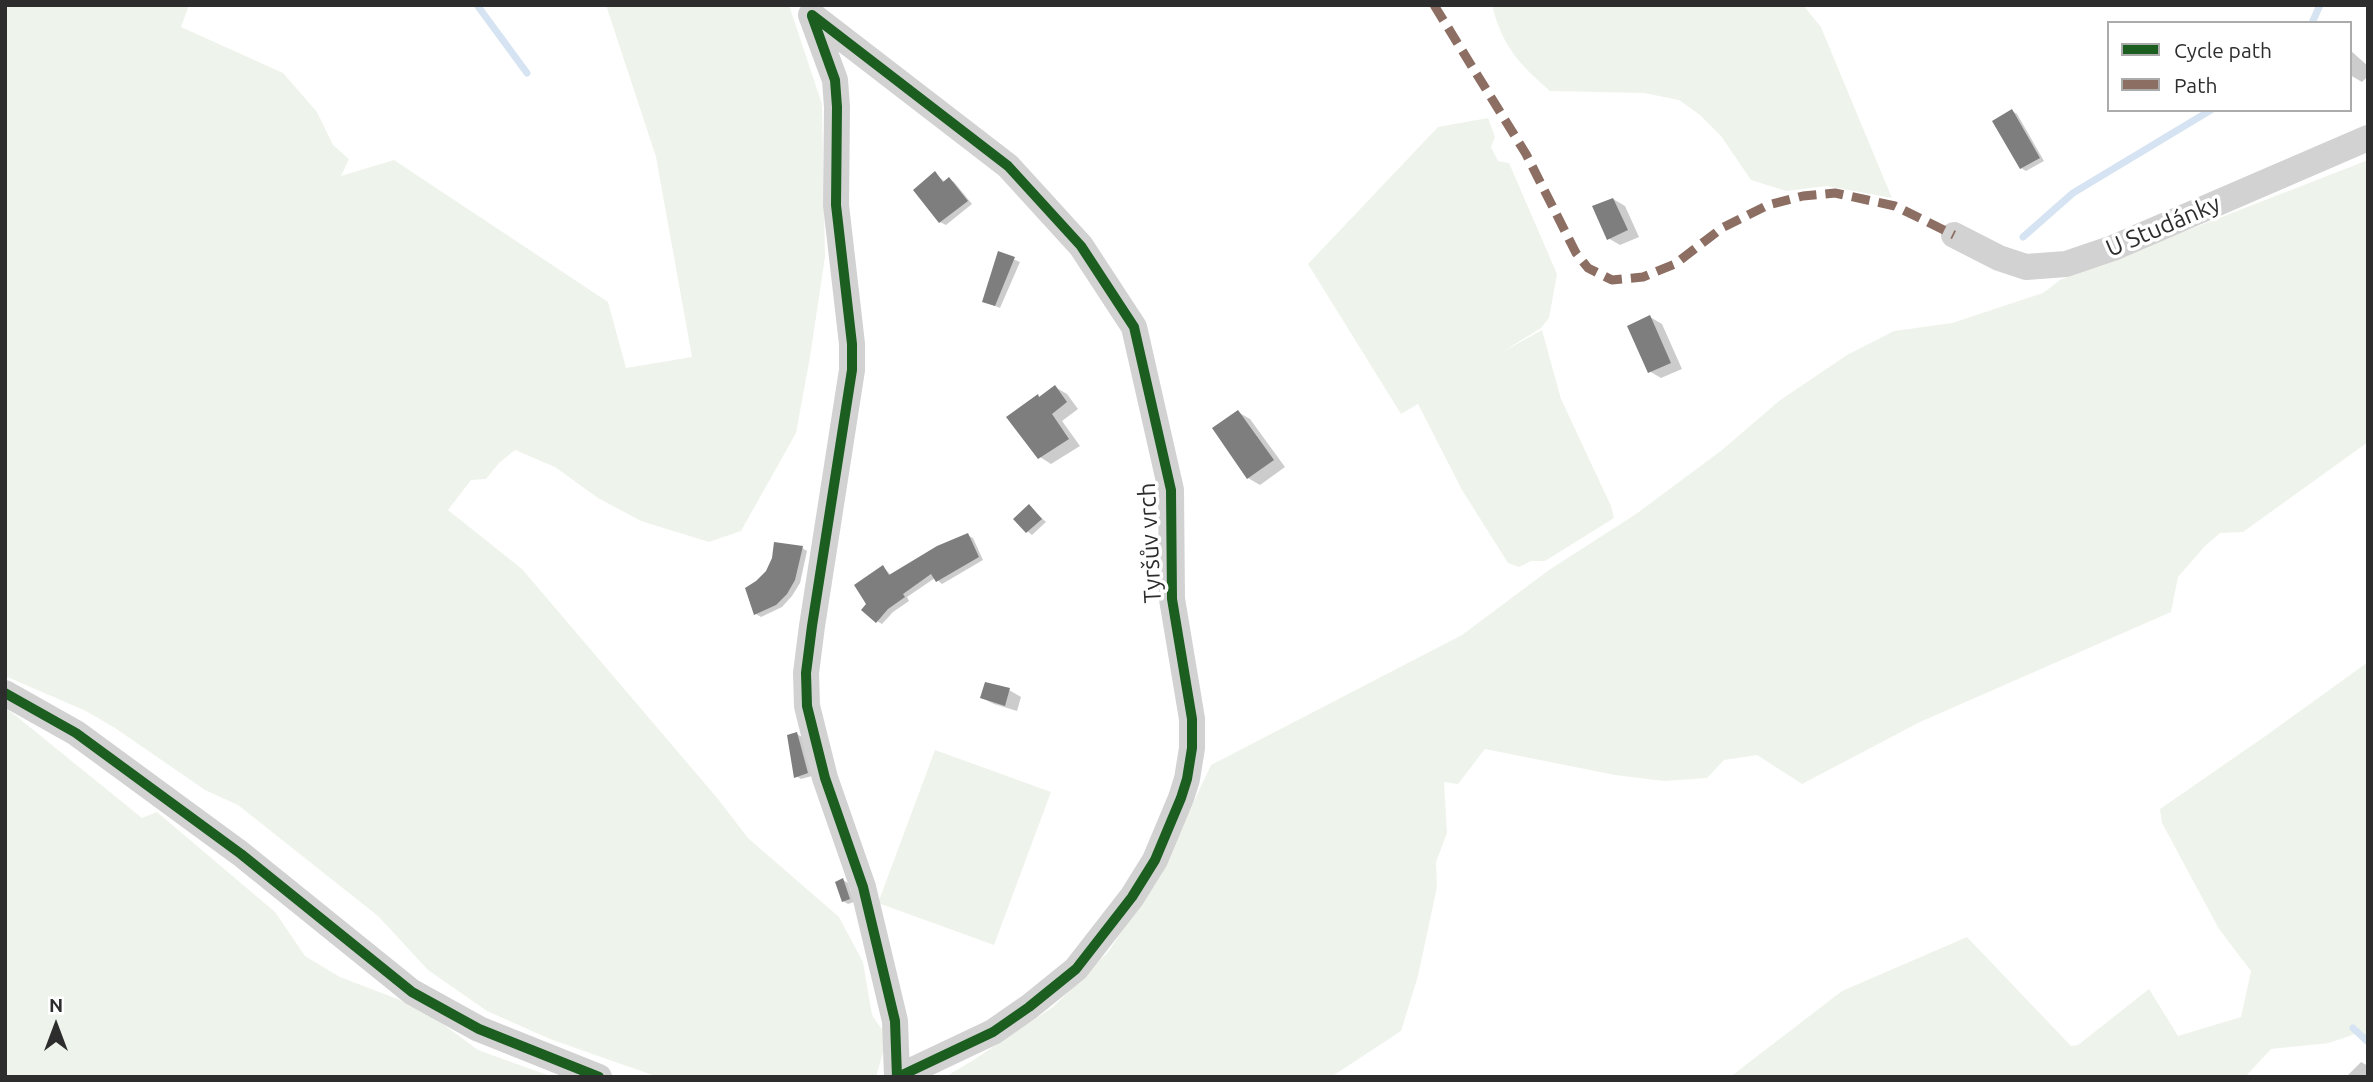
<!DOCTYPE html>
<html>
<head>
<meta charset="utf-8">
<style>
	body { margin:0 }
	#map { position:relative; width:2373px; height:1082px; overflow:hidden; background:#fff; font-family:Ubuntu,sans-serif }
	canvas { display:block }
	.frame { position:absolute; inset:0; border:7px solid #2d2d2d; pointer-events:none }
	.legend { position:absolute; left:2107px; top:21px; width:245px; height:91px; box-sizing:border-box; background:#fff; border:2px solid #ababab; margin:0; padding:9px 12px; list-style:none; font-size:21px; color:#2d2d2d }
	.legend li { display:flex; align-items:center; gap:14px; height:35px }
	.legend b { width:35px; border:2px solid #ababab }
	.north { position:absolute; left:21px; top:991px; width:70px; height:70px; -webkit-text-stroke:5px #fff; paint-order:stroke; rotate:0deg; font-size:19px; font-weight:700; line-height:28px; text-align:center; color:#2d2d2d }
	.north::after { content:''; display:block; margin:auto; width:24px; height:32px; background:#2d2d2d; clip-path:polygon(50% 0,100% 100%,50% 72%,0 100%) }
</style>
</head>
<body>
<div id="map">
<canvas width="2373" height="1082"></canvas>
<div class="frame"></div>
<ul class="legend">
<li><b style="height:9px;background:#1b5e20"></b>Cycle path</li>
<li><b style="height:9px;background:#8d6e63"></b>Path</li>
</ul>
<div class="north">N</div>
</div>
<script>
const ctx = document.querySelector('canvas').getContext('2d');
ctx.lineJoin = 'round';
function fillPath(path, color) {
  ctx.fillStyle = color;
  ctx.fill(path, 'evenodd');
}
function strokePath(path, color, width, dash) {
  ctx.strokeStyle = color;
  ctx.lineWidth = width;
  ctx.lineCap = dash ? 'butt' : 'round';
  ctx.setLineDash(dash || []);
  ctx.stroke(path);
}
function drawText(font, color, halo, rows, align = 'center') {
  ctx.font = font + ' Ubuntu,sans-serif';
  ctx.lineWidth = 7;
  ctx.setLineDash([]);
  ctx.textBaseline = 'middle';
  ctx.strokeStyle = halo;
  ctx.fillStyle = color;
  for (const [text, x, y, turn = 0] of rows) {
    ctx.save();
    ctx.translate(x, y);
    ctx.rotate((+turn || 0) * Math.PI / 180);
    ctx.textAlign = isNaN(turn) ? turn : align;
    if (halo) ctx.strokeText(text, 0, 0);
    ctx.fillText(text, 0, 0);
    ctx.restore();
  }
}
const green = new Path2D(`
	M 5,5 L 189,5 L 181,27 L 283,73 L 317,112 L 333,145 L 349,159 L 341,176 L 394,160 L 608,302 L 626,368 L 692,357 L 656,157 L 606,5 L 789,5 L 822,104 L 825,257 L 810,357 L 796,433 L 741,531 L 709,542 L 641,521 L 598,498 L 555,467 L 515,450 L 499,463 L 486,479 L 471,480 L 448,510 L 522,569 L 718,799 L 748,838 L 839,917 L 863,962 L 872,1015 L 883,1031 L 884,1049 L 876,1077 L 658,1077 L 550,1039 L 487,1011 L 428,970 L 378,916 L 238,805 L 205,790 L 115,728 L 86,711 L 5,676 Z
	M 1492,5 L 1803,5 L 1821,27 L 1825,37 L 1892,198 L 1827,186 L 1786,191 L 1751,180 L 1721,136 L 1700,115 L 1679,100 L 1644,93 L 1550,91 C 1519,64 1502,46 1492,5 Z
	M 1488,118 L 1495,137 L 1491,147 L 1498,161 L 1509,163 L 1557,274 L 1549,318 L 1541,328 L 1499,354 L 1542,330 L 1561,399 L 1611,506 L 1614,518 L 1545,561 L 1531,561 L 1519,567 L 1508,563 L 1462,490 L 1418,404 L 1401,414 L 1308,264 L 1438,127 Z
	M 2368,160 L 2368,442 L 2243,532 L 2220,533 L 2205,546 L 2178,577 L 2171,612 L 1920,722 L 1802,784 L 1757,755 L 1724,760 L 1707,778 L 1664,781 L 1615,775 L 1485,749 L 1458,784 L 1444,782 L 1447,833 L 1436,862 L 1437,887 L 1418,976 L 1401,1031 L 1331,1077 L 945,1077 L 972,1061 L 1053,1007 L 1109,951 L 1164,865 L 1211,765 L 1462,635 L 1549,570 L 1636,514 L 1722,450 L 1779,401 L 1847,355 L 1894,331 L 1952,323 L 2043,293 L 2060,280 Z
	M 2368,662 L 2368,1042 L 2358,1033 L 2329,1043 L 2271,1049 L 2245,1077 L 1730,1077 L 1842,991 L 1967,937 L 2071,1046 L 2078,1045 L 2149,989 L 2178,1036 L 2241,1017 L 2251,971 L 2219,929 L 2162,823 L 2160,809 L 2264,737 Z
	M 5,707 L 142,818 L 157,812 L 275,912 L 305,956 L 340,977 L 421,1008 L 478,1050 L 553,1077 L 5,1077 Z
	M 935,750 L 1051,792 L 994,945 L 878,903 Z`);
const shadow = new Path2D(`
	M 2350,50 L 2368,66 L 2368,76 L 2362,82 L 2350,75 Z
	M 2012,111 L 2017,114 L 2044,161 L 2026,171 L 2021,168 Z
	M 935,173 L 945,182 L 949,179 L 954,182 L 972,204 L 946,225 L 940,222 Z
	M 1613,199 L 1625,206 L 1639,237 L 1620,245 L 1608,238 Z
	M 999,253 L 1020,262 L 1000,308 L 990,304 Z
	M 1650,317 L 1662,324 L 1682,369 L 1661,378 L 1649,371 Z
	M 1055,387 L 1067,394 L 1078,409 L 1062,421 L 1080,446 L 1051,464 L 1040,457 L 1040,398 Z
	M 1238,412 L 1250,419 L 1285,467 L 1260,485 L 1248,478 Z
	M 1029,506 L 1046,522 L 1032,535 L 1027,531 Z
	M 967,535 L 973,538 L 983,560 L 942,584 L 935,578 L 907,597 L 909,601 L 893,612 L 882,624 L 877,621 L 868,604 L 883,567 L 892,576 Z
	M 802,548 L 807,551 L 800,583 L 792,596 L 782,607 L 761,617 L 756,614 L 747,588 Z
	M 1009,690 L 1021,697 L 1017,711 L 994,704 L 982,698 Z
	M 797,734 L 802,737 L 812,776 L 801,779 L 796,776 Z
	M 843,880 L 848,883 L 854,902 L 848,904 L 843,901 Z
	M 2361,1062 L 2368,1066 L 2368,1077 L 2346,1077 Z`);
const stream = new Path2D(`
	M 477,5 L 527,73
	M 2312,23 L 2320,5
	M 2023,237 L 2073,193 L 2211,110
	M 2353,1028 L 2368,1042`);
const building = new Path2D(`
	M 2012,109 L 2040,158 L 2020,169 L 1992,121 Z
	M 935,171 L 943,182 L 949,177 L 968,201 L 939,223 L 913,190 Z
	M 1613,198 L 1628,230 L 1607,240 L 1592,206 Z
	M 998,251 L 1015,257 L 995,306 L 982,302 Z
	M 1650,315 L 1671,363 L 1648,373 L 1627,326 Z
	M 1055,385 L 1067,402 L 1052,414 L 1069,439 L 1038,459 L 1006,417 L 1038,394 L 1039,397 Z
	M 1238,410 L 1274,460 L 1247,479 L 1212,428 Z
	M 1029,504 L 1042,519 L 1026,533 L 1013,519 Z
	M 968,533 L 979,557 L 936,582 L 931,574 L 903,594 L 905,597 L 888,609 L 876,623 L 861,610 L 866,604 L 854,585 L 883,565 L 889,575 L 937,546 Z
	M 774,542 L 803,546 L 795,580 L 787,594 L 776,605 L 754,615 L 745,588 L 756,581 L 766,571 L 772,558 Z
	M 985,682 L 1010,688 L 1005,706 L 980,698 Z
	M 797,732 L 808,773 L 794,778 L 787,735 Z
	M 843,878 L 850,899 L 842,902 L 835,882 Z`);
const street = new Path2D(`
	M 811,15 L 835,80 L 837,107 L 836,205 L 852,344 L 852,370 L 812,626 L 806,673 L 807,706 L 825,778 L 863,887 L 895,1021 L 897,1077
	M 812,15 L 1008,166 L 1081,246 L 1134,327 L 1171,490 L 1172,599 L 1192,719 L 1192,748 L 1187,779 L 1181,798 L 1155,860 L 1132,897 L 1076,969 L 1029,1007 L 993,1032 L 898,1077
	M 1954,235 L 1999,258 L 2026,267 L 2066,264 L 2113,248 L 2368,138
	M 5,693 L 76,733 L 241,854 L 412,992 L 479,1029 L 599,1077`);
const quiet = new Path2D(`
	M 1434,5 L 1526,154 L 1576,253 L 1588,268 L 1612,280 L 1643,277 L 1675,264 L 1722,228 L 1768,205 L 1803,196 L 1835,193 L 1895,206 L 1954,235`);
const cycleway = new Path2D(`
	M 812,15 L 1008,166 L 1081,246 L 1134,327 L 1171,490 L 1172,599 L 1192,719 L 1192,748 L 1187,779 L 1181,798 L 1155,860 L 1132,897 L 1076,969 L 1029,1007 L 993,1032 L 898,1077
	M 812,16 L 835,80 L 837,107 L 836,205 L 852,344 L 852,370 L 812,626 L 806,673 L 807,706 L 825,778 L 863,887 L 895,1021 L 897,1077
	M 5,693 L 76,733 L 241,854 L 412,992 L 479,1029 L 599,1077`);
const streetNames = [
	["U Studánky",2163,226,-23],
	["Tyršův vrch",1150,543,-93]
];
fillPath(green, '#eef4eb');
fillPath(shadow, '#0003');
strokePath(stream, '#d6e3f2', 7);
fillPath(building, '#7e7e7e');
strokePath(street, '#d2d2d2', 26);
strokePath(quiet, '#8d6e63', 9, [18, 9]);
strokePath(cycleway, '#1b5e20', 10);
drawText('24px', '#2d2d2d', '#fff', streetNames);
</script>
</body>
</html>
